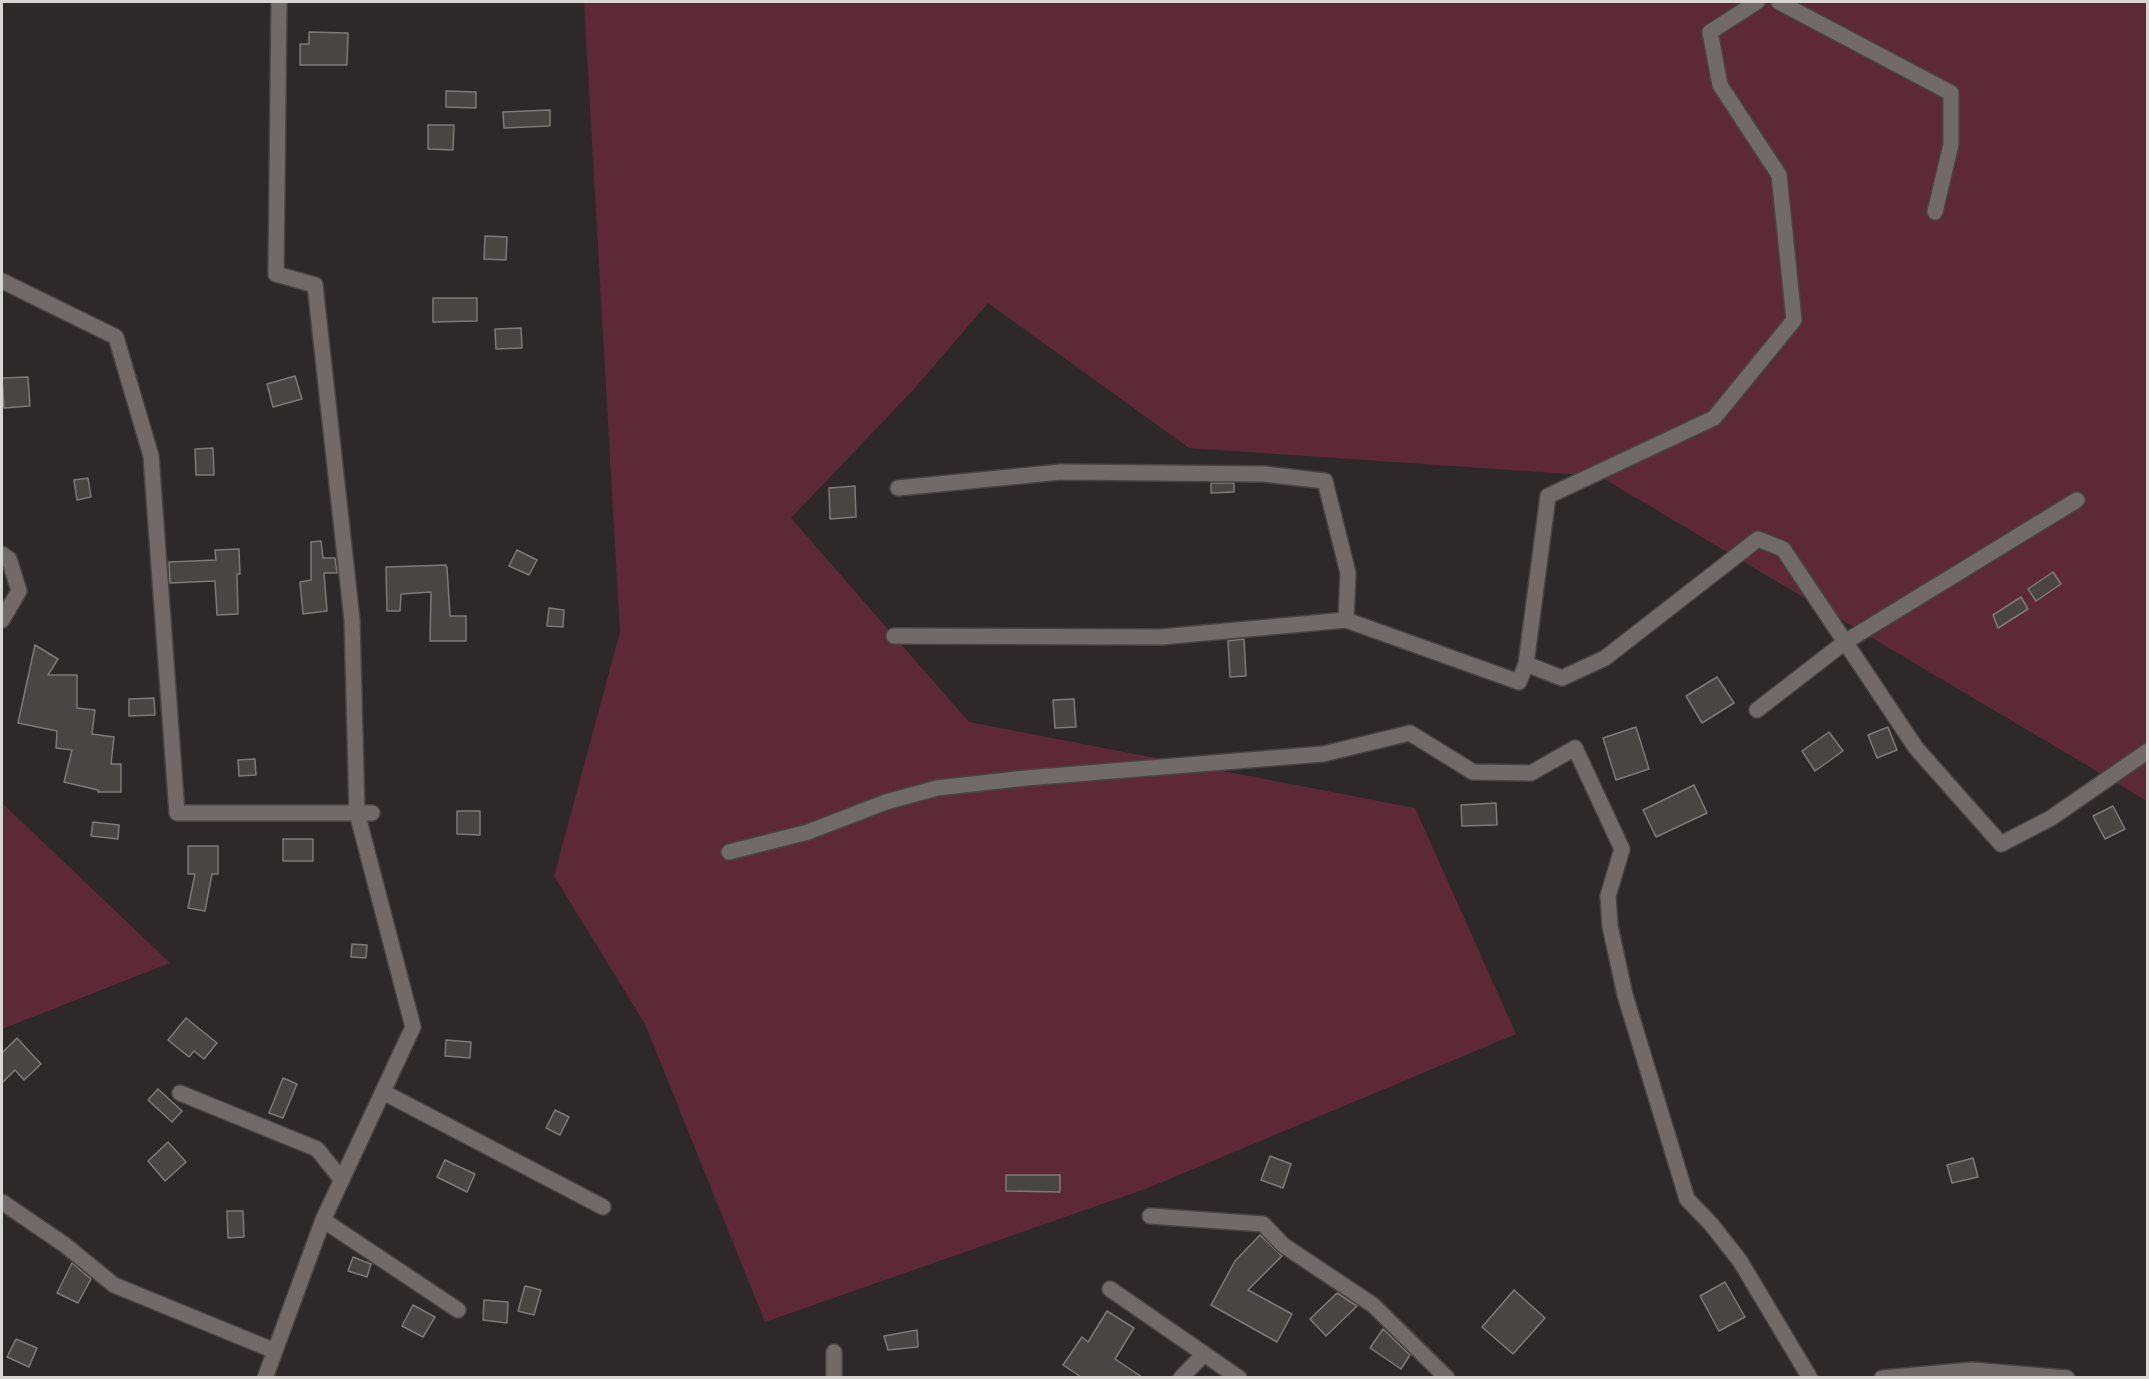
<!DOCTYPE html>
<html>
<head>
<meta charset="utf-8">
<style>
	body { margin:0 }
	#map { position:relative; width:2149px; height:1379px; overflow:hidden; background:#2d2829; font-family:"Roboto Condensed",sans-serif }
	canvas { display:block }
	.frame { position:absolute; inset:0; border:3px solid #d8d5d5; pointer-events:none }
</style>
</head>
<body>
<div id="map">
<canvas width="2149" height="1379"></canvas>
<div class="frame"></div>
</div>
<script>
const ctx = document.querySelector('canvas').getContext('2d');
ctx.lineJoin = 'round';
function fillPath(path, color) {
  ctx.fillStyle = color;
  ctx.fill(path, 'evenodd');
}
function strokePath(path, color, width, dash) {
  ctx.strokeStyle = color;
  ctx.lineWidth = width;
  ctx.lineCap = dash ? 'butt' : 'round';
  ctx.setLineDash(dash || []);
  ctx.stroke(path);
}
const green = new Path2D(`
	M 584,2 L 2147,2 L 2147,801 L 1599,476 L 1189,448 L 988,303 L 915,388 L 791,518 L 969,722 L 1415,808 L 1516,1034 L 1148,1188 L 765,1322 L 645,1024 L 554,876 L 620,632 Z
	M 2,803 L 170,963 L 2,1029 Z`);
const building = new Path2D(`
	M 309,32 L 348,33 L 347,65 L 300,65 L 300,44 L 309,44 Z
	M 446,91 L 476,92 L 476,108 L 446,107 Z
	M 550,110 L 550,126 L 504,128 L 503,112 Z
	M 428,125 L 454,125 L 453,150 L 428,149 Z
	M 485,236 L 507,237 L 506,260 L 484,259 Z
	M 433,298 L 477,298 L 477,321 L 433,322 Z
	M 521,328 L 522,348 L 496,349 L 495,329 Z
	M 295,376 L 302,399 L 273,407 L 267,384 Z
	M 28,377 L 30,406 L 4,408 L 2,378 Z
	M 213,448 L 214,475 L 196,475 L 195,449 Z
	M 88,478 L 91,497 L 77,500 L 74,480 Z
	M 1211,483 L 1234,483 L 1234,492 L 1211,493 Z
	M 855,486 L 856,517 L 830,519 L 829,488 Z
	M 321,541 L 323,558 L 335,558 L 337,573 L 324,573 L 327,611 L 303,614 L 300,582 L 311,580 L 311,542 Z
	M 239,549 L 240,574 L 237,574 L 238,614 L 217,615 L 215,581 L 170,583 L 169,562 L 216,560 L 215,550 Z
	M 517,550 L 537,560 L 529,575 L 509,566 Z
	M 446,565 L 447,568 L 450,616 L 466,616 L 466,641 L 430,641 L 431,592 L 401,594 L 400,611 L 387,611 L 386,567 Z
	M 2053,572 L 2061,584 L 2036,601 L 2028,589 Z
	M 2021,597 L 2028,609 L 1998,628 L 1993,615 Z
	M 549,608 L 564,610 L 563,627 L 547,626 Z
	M 1244,639 L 1246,676 L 1230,677 L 1228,641 Z
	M 35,645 L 58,659 L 48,675 L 77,675 L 77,708 L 95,710 L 92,734 L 114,737 L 111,764 L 121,764 L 121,792 L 98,792 L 98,790 L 64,782 L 72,750 L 56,748 L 57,731 L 18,723 Z
	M 1717,677 L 1734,703 L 1702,723 L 1686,696 Z
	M 154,698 L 155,715 L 129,716 L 129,699 Z
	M 1074,699 L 1076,727 L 1055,728 L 1053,700 Z
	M 1636,727 L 1649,769 L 1616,780 L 1603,738 Z
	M 1888,727 L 1897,750 L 1877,758 L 1868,735 Z
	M 1829,732 L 1843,751 L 1815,771 L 1802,751 Z
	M 255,759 L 256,775 L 239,776 L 238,760 Z
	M 1694,785 L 1707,813 L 1656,837 L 1643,810 Z
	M 1496,803 L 1497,825 L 1462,826 L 1461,805 Z
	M 2113,806 L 2125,829 L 2105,839 L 2093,816 Z
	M 457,811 L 480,811 L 480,835 L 457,834 Z
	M 93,822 L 119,825 L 118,839 L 91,836 Z
	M 283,839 L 313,839 L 313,861 L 283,861 Z
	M 188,846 L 218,846 L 218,874 L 212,874 L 205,911 L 188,908 L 195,874 L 188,874 Z
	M 352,944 L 367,945 L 366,958 L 351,957 Z
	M 186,1018 L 217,1043 L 204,1059 L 194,1051 L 189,1057 L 168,1040 Z
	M 17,1038 L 41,1064 L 24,1080 L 15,1070 L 2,1083 L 2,1053 Z
	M 446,1040 L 471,1042 L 470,1058 L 445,1056 Z
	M 283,1078 L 297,1084 L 283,1118 L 269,1113 Z
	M 158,1089 L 182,1111 L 172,1122 L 148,1100 Z
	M 555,1110 L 569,1117 L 560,1135 L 546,1128 Z
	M 168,1142 L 186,1162 L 165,1181 L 148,1161 Z
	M 1270,1156 L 1291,1164 L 1283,1188 L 1261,1180 Z
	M 1973,1158 L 1978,1177 L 1952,1183 L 1947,1165 Z
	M 445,1160 L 475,1174 L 467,1192 L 437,1177 Z
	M 1006,1175 L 1060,1175 L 1060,1192 L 1006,1191 Z
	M 227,1211 L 243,1211 L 244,1237 L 228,1238 Z
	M 1260,1235 L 1282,1256 L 1248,1290 L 1292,1314 L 1277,1342 L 1211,1305 L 1235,1261 Z
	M 353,1257 L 371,1264 L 367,1277 L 348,1271 Z
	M 72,1263 L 91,1279 L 78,1303 L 57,1293 Z
	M 1725,1282 L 1745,1317 L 1719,1331 L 1700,1296 Z
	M 525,1286 L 541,1290 L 534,1315 L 518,1311 Z
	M 1514,1290 L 1545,1318 L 1513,1354 L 1482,1327 Z
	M 1337,1293 L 1357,1306 L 1326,1336 L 1310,1319 Z
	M 484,1300 L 508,1302 L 507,1323 L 483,1320 Z
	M 413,1305 L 435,1317 L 423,1337 L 402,1326 Z
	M 1107,1311 L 1134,1328 L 1115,1359 L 1142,1377 L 1081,1377 L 1063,1365 L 1082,1337 L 1088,1342 Z
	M 1383,1329 L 1410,1355 L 1401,1369 L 1370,1348 Z
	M 917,1330 L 918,1347 L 888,1350 L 884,1336 Z
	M 16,1339 L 37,1348 L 29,1367 L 7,1357 Z`);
const street = new Path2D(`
	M 1779,2 L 1951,93 L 1951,144 L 1935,212
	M 2,281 L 116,337 L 151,456 L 177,813 L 372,813
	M 898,488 L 1061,472 L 1264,474 L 1325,481 L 1348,573 L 1346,620
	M 2,554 L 9,559 L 19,591 L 2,620
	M 894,636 L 1161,637 L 1346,620 L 1519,682 L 1526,664 L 1548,496 L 1714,418 L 1794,320 L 1779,175 L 1720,85 L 1710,32 L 1757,2
	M 1526,664 L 1562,678 L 1605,658 L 1758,539 L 1783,549 L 1916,748 L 2001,844 L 2051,818 L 2148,751
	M 1757,710 L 1845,642 L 2077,500
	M 729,852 L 808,832 L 886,802 L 937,788 L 1026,778 L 1323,754 L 1410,733 L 1473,772 L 1531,773 L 1575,748 L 1622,849 L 1608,896 L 1610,926 L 1625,995 L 1687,1199 L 1711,1224 L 1740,1261 L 1810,1378
	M 383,1092 L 603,1207
	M 180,1093 L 317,1149 L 342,1180
	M 2,1202 L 65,1245 L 114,1285 L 275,1351
	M 1150,1216 L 1263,1224 L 1283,1245 L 1373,1305 L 1447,1378
	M 323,1220 L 458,1310
	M 1110,1289 L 1239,1378
	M 834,1352 L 834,1378
	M 265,1378 L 323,1220 L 413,1027 L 357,813 L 352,620 L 315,285 L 276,274 L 279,2
	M 1181,1378 L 1204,1354
	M 1882,1378 L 1972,1370 L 2067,1378`);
fillPath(green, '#5d2938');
fillPath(building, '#494545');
strokePath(building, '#7e797a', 1.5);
strokePath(street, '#484445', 18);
strokePath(street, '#706a6b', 15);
</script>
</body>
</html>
